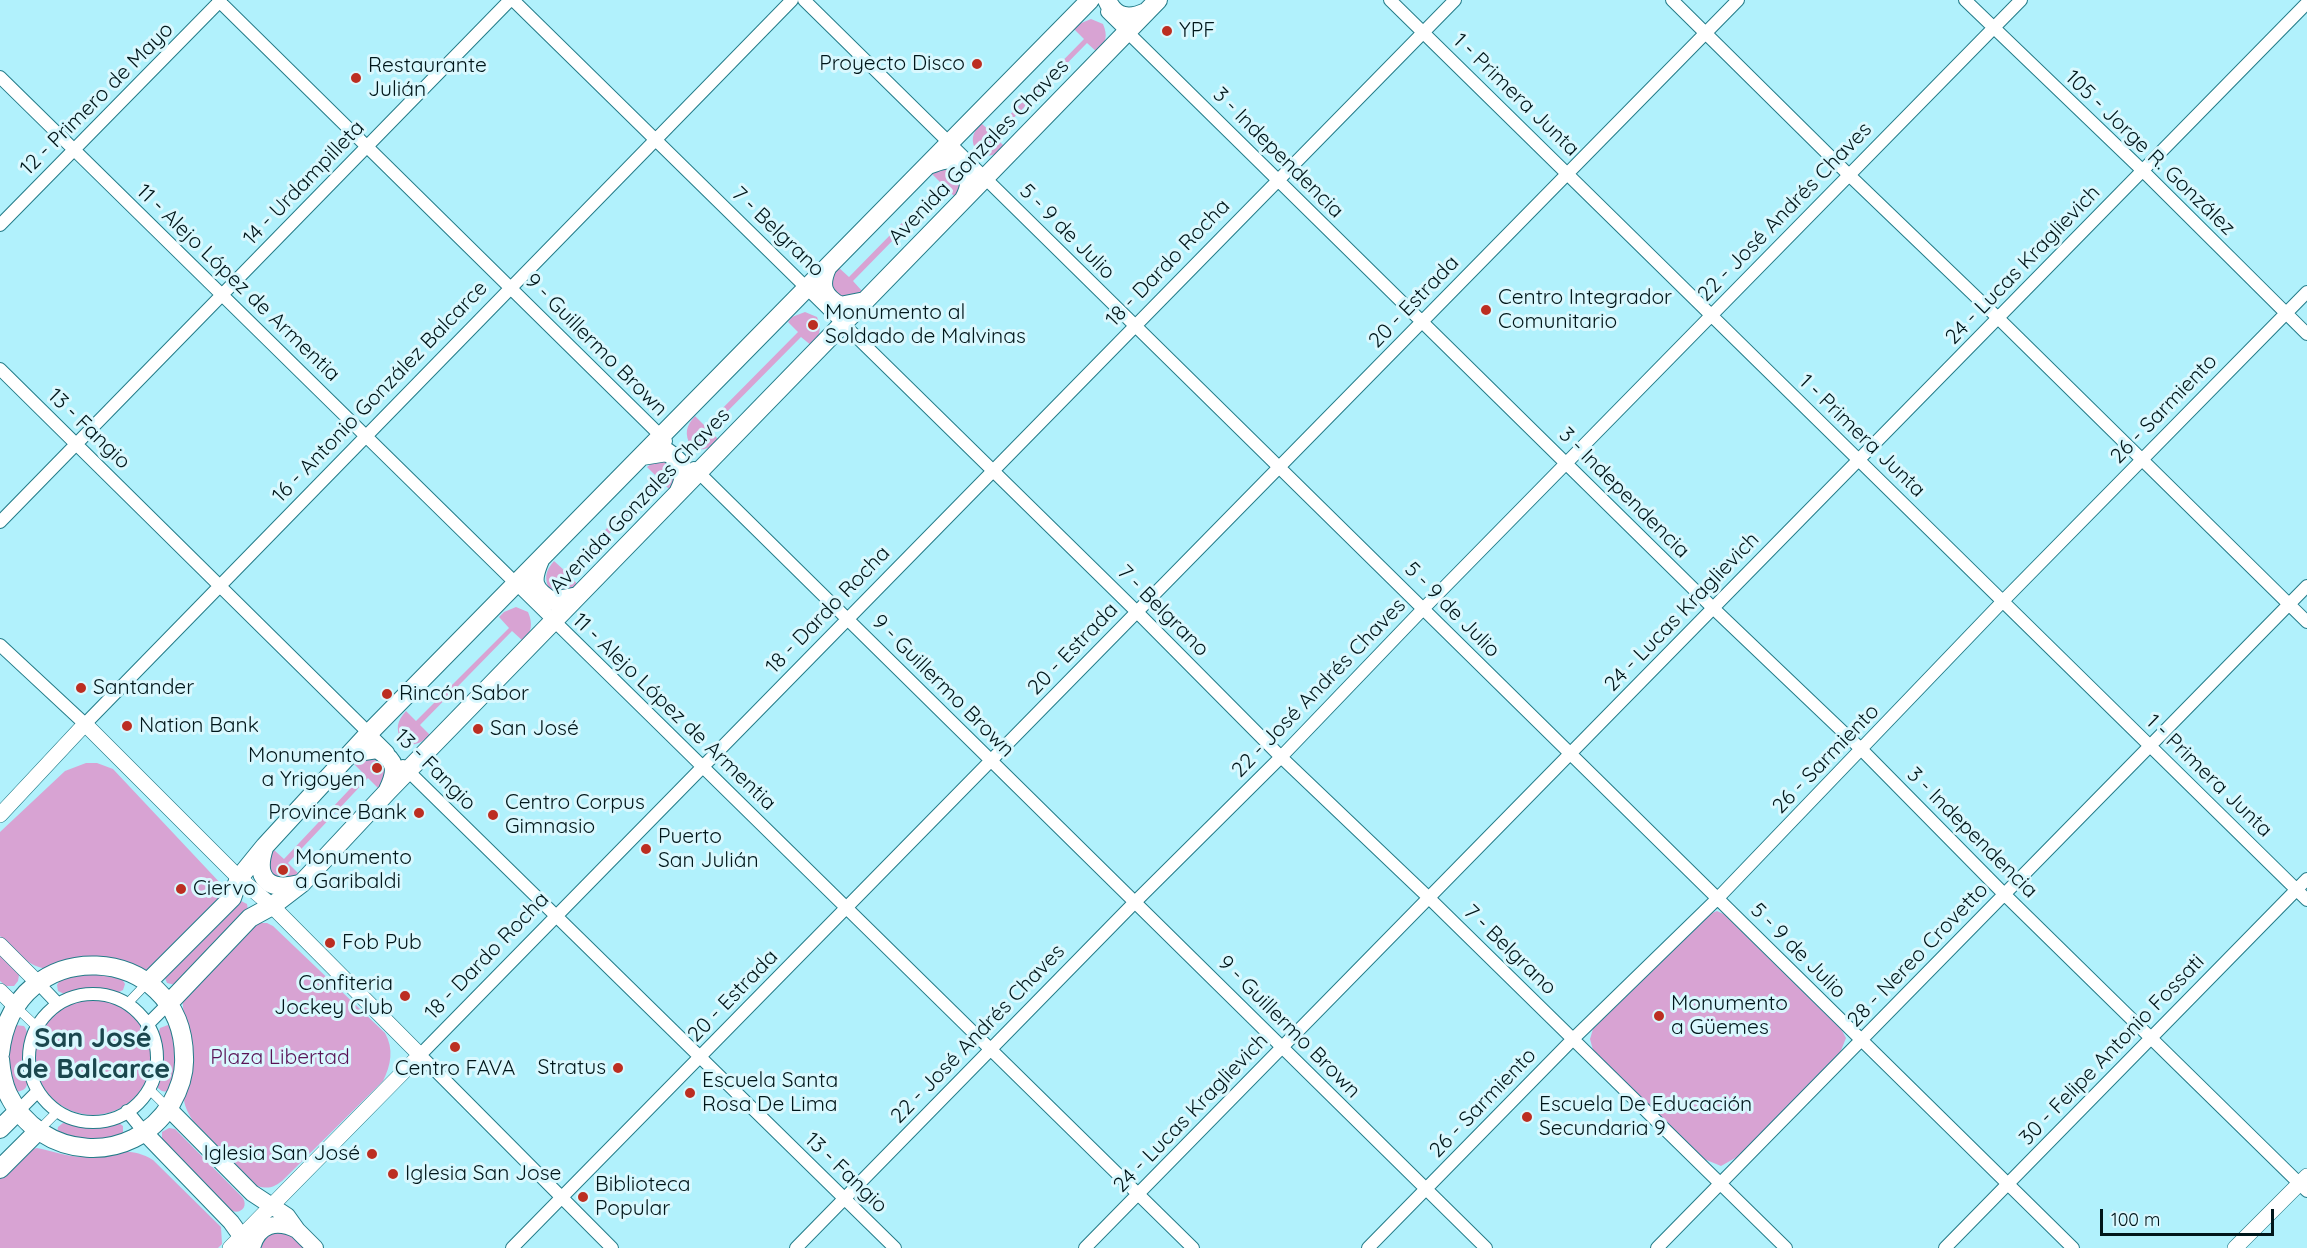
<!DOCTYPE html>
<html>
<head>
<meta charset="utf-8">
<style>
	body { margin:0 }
	#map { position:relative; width:2307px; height:1248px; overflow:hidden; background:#b1f1fc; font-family:Quicksand,sans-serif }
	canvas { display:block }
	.scale { position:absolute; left:2100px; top:1209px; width:174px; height:27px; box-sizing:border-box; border:3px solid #00161a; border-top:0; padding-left:8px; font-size:18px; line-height:21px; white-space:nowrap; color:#00161a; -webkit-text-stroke:4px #d9f8fe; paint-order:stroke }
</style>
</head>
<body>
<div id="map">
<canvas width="2307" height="1248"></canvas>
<div class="scale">100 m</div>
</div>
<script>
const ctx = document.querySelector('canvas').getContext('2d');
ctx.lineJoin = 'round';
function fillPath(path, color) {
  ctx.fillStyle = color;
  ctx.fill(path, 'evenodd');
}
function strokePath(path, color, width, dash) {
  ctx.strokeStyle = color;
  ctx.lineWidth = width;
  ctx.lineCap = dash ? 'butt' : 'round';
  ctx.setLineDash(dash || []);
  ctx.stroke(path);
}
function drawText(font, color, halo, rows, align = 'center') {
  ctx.font = font + ' Quicksand,sans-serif';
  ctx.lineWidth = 6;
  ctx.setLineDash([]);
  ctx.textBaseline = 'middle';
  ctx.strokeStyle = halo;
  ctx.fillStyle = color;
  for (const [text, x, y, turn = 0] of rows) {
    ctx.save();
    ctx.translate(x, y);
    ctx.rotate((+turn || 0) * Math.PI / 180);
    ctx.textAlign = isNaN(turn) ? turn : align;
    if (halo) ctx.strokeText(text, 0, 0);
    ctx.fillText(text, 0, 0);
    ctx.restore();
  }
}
const green = new Path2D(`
	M 1091,19 L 1103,24 C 1108,36 1106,42 1098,53 L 1087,43 L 995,137 L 1005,147 C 997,155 987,159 977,152 C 970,141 972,133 981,123 L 992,133 L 1084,39 L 1074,29 L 1079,24 Z
	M 955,165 L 964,181 L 955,197 L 945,187 L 853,281 L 862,291 L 857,296 L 834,297 L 830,278 L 838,267 L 849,277 L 941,183 L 931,173 Z
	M 805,312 L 817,317 C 822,330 820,335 812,346 L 801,337 L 709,430 L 719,440 C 712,448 701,453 691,446 C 684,434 686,426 695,416 L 705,426 L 798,332 L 788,322 L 792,317 Z
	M 658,458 L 678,467 L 671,491 L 661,481 L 569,575 L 578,585 L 561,594 L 550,591 C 544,579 545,571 554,561 L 565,571 L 657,477 L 647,467 Z
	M 516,607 L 528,612 C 533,624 532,632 523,641 L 512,631 L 420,725 L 430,735 C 422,743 412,748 402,741 C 395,729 397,721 406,711 L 416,721 L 509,628 L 499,617 L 504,612 Z
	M 378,756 L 387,771 L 383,782 L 378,788 L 368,778 L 288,863 L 298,873 L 293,878 L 273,882 L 266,860 L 274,850 L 284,859 L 364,774 L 354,764 L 359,759 Z
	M 86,763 L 97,763 L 113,769 L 223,886 L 223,895 L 149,970 L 46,969 C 26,965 14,950 0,936 L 0,832 L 65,771 Z
	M 239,900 L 247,904 L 248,910 L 175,985 L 167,983 L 165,978 Z
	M 1717,911 L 1728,916 L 1839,1025 L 1846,1038 L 1840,1053 L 1737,1157 L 1721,1166 L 1704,1159 L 1593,1050 L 1590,1039 L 1593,1029 L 1705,916 Z
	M 258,923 L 267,923 L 273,926 L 385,1033 C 394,1049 391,1065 383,1081 L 282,1181 C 273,1188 268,1189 257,1186 L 193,1121 C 189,1114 185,1108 184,1100 C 183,1084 190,1068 191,1053 C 191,1033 181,1016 183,997 L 252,925 Z
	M 0,955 L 19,975 L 18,981 L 14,986 L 6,986 L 0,981 Z
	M 89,973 L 122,979 L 125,984 L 123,990 L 115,994 L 90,990 L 66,995 L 58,991 L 57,985 L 60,980 Z
	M35 1057a58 58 0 1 1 116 0a58 58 0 1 1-116 0Z
	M 15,1025 L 24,1026 C 31,1035 24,1044 24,1054 C 23,1064 28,1076 27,1084 C 26,1090 21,1091 16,1092 L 6,1060 Z
	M 168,1025 L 170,1026 L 179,1060 L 170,1091 C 165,1092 160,1092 157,1086 C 155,1080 161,1069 161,1062 C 162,1051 156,1038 160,1028 Z
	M 116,1121 L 123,1126 L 123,1134 L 93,1143 L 57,1133 L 58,1127 L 63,1123 L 92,1126 Z
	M 169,1128 L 175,1129 L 243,1198 C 248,1207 241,1214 232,1211 L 162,1140 L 162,1132 Z
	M 37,1148 C 53,1151 68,1157 84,1157 C 111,1156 127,1144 153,1160 L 221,1227 L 222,1244 L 218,1248 L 0,1248 L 0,1175 L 28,1150 Z
	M 274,1230 L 288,1231 L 305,1248 L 258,1248 L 265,1235 Z`);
const pedestrian = new Path2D(`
	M 127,1004 L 147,983
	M 15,1006 L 37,1027
	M 149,1089 L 168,1108
	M 38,1131 L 58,1111`);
const minor = new Path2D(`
	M 218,0 L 666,441
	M 513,0 L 1137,612 L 1281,757 L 1429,898 L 1786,1248
	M 804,0 L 2073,1248
	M 1390,0 L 2307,900
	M 1672,0 L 1849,175 L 1998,318 L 2307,622
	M 1965,0 L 2142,170 L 2307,334
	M 1107,12 L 1713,608 L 1862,750 L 2004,894 L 2307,1191
	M 0,77 L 1193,1248
	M 0,225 L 221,0
	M 0,369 L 388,752
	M 694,468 L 1486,1248
	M 0,522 L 510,0
	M 0,645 L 85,724 L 792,0
	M 403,766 L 895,1248
	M 38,983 L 58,1004
	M29 1058a64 64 0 1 1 128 0a64 64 0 1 1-128 0Z
	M 147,1025 L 168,1004
	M 18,1111 L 38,1091
	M 127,1111 L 145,1133
	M 512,1248 L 1738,0
	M 612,1248 L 420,1055 L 1455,0
	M 796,1248 L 1135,902 L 1281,757 L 1423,609 L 2021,0
	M 1085,1248 L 2307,3
	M 1368,1248 L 1573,1039 L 1717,899 L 2003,601 L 2307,292
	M 1657,1248 L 2307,586
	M 1945,1248 L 2307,879`);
const tertiary = new Path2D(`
	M 0,815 L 85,724 L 239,878 L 272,906 L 420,1055 L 230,1248
	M 0,945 L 38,983
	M 0,991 L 15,1006
	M 2235,1248 L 2307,1176`);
const secondary = new Path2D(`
	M 168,1108 L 252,1193 L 287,1216 L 297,1230 L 315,1248
	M 145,1133 L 231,1222 L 241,1236 L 245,1248
	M 252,1248 C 258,1224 277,1220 297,1230`);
const primary = new Path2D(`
	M 1107,0 C 1115,18 1129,20 1146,12
	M 928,165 C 935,163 944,158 952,160 C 973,164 972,185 964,199
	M 827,268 C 819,286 823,296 840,306 L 865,301
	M 642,456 L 667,452 C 684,463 688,473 679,491
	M 540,560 C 531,581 532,589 552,601 L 578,596
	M 351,753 L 377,749 C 396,761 398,769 388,790
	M 264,848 C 254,879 269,892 300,884
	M 147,983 L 232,898 L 239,878 L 265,846 L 370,732 L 1090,0
	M 168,1004 L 250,918 L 272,906 L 302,883 L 388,791 L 1158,0
	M 0,1054 C 13,930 183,941 184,1057 C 185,1073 179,1090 171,1104 C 132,1167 40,1161 8,1094 C 3,1083 1,1071 0,1059
	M 0,1129 L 18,1111
	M 0,1169 L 38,1131`);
const markers = [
	[1167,31,6,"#bc2e21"],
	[977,64,6,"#bc2e21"],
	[356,78,6,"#bc2e21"],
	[1486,310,6,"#bc2e21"],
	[813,325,6,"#bc2e21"],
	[81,688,6,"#bc2e21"],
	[387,694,6,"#bc2e21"],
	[127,726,6,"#bc2e21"],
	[478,729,6,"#bc2e21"],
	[377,768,6,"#bc2e21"],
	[419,813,6,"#bc2e21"],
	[493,815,6,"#bc2e21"],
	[646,849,6,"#bc2e21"],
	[283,870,6,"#bc2e21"],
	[181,889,6,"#bc2e21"],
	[330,943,6,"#bc2e21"],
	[405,996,6,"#bc2e21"],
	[1659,1016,6,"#bc2e21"],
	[455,1047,6,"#bc2e21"],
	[618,1068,6,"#bc2e21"],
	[690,1093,6,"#bc2e21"],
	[1527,1117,6,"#bc2e21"],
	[372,1154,6,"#bc2e21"],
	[393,1174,6,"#bc2e21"],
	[583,1197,6,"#bc2e21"]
];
const poiNames = [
	["YPF",1179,31],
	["Proyecto Disco",965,64,"right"],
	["Restaurante",368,66],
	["Julián",368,90],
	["Centro Integrador",1498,298],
	["Comunitario",1498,322],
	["Monumento al",825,313],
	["Soldado de Malvinas",825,337],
	["Santander",93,688],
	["Rincón Sabor",399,694],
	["Nation Bank",139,726],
	["San José",490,729],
	["Monumento",365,756,"right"],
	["a Yrigoyen",365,780,"right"],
	["Centro Corpus",505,803],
	["Gimnasio",505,827],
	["Province Bank",407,813,"right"],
	["Puerto",658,837],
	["San Julián",658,861],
	["Monumento",295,858],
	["a Garibaldi",295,882],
	["Ciervo",193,889],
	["Fob Pub",342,943],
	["Confiteria",393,984,"right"],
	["Jockey Club",393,1008,"right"],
	["Monumento",1671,1004],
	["a Güemes",1671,1028],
	["Stratus",606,1068,"right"],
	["Centro FAVA",455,1069,"center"],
	["Escuela Santa",702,1081],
	["Rosa De Lima",702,1105],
	["Escuela De Educación",1539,1105],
	["Secundaria 9",1539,1129],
	["Iglesia San José",360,1154,"right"],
	["Iglesia San Jose",405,1174],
	["Biblioteca",595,1185],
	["Popular",595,1209]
];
const streetNames = [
	["1 - Primera Junta",1516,95,44],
	["12 - Primero de Mayo",97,99,-45],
	["Avenida Gonzales Chaves",979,152,-46],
	["3 - Independencia",1278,153,45],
	["105 - Jorge R. González",2150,153,44],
	["14 - Urdampilleta",304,183,-46],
	["22 - José Andrés Chaves",1785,212,-46],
	["7 - Belgrano",778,232,44],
	["5 - 9 de Julio",1067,232,45],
	["18 - Dardo Rocha",1168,263,-46],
	["24 - Lucas Kraglievich",2023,265,-46],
	["11 - Alejo López de Armentia",238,283,44],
	["20 - Estrada",1414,302,-46],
	["9 - Guillermo Brown",596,345,45],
	["16 - Antonio González Balcarce",380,392,-46],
	["26 - Sarmiento",2164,409,-46],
	["13 - Fangio",89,429,44],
	["1 - Primera Junta",1862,436,44],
	["3 - Independencia",1624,493,45],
	["Avenida Gonzales Chaves",640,501,-46],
	["18 - Dardo Rocha",828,610,-46],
	["5 - 9 de Julio",1452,610,45],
	["7 - Belgrano",1163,611,45],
	["24 - Lucas Kraglievich",1682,612,-46],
	["20 - Estrada",1073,649,-46],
	["9 - Guillermo Brown",943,686,45],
	["22 - José Andrés Chaves",1319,688,-46],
	["11 - Alejo López de Armentia",674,712,44],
	["26 - Sarmiento",1826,759,-46],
	["13 - Fangio",435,770,45],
	["1 - Primera Junta",2209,776,44],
	["3 - Independencia",1972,833,45],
	["7 - Belgrano",1510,950,44],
	["5 - 9 de Julio",1798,951,45],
	["28 - Nereo Crovetto",1918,955,-46],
	["18 - Dardo Rocha",487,956,-46],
	["20 - Estrada",733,996,-46],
	["9 - Guillermo Brown",1289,1027,45],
	["22 - José Andrés Chaves",978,1034,-46],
	["30 - Felipe Antonio Fossati",2112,1050,-46],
	["26 - Sarmiento",1483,1103,-46],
	["24 - Lucas Kraglievich",1191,1113,-46],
	["13 - Fangio",846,1173,44]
];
const parkNames = [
	["Plaza Libertad",280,1058]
];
const districtNames = [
	["San José",93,1039],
	["de Balcarce",93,1070]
];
fillPath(green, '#d8a3d3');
strokePath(pedestrian, '#237b88', 10);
strokePath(minor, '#237b88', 14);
strokePath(tertiary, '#237b88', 16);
strokePath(secondary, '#237b88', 18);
strokePath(primary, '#237b88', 20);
strokePath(pedestrian, '#fff', 9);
strokePath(minor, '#fff', 12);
strokePath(tertiary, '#fff', 15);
strokePath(secondary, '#fff', 16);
strokePath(primary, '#fff', 18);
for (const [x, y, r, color] of markers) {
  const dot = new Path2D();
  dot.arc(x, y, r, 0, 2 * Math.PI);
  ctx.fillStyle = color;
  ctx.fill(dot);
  strokePath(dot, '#d9f8fe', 2);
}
drawText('21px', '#00161a', '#d9f8fe', poiNames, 'left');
drawText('21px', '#00161a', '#d9f8fe', streetNames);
drawText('21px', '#591356', '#d9f8fe', parkNames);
drawText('bold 27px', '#1b474e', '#d9f8fe', districtNames);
</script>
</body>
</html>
